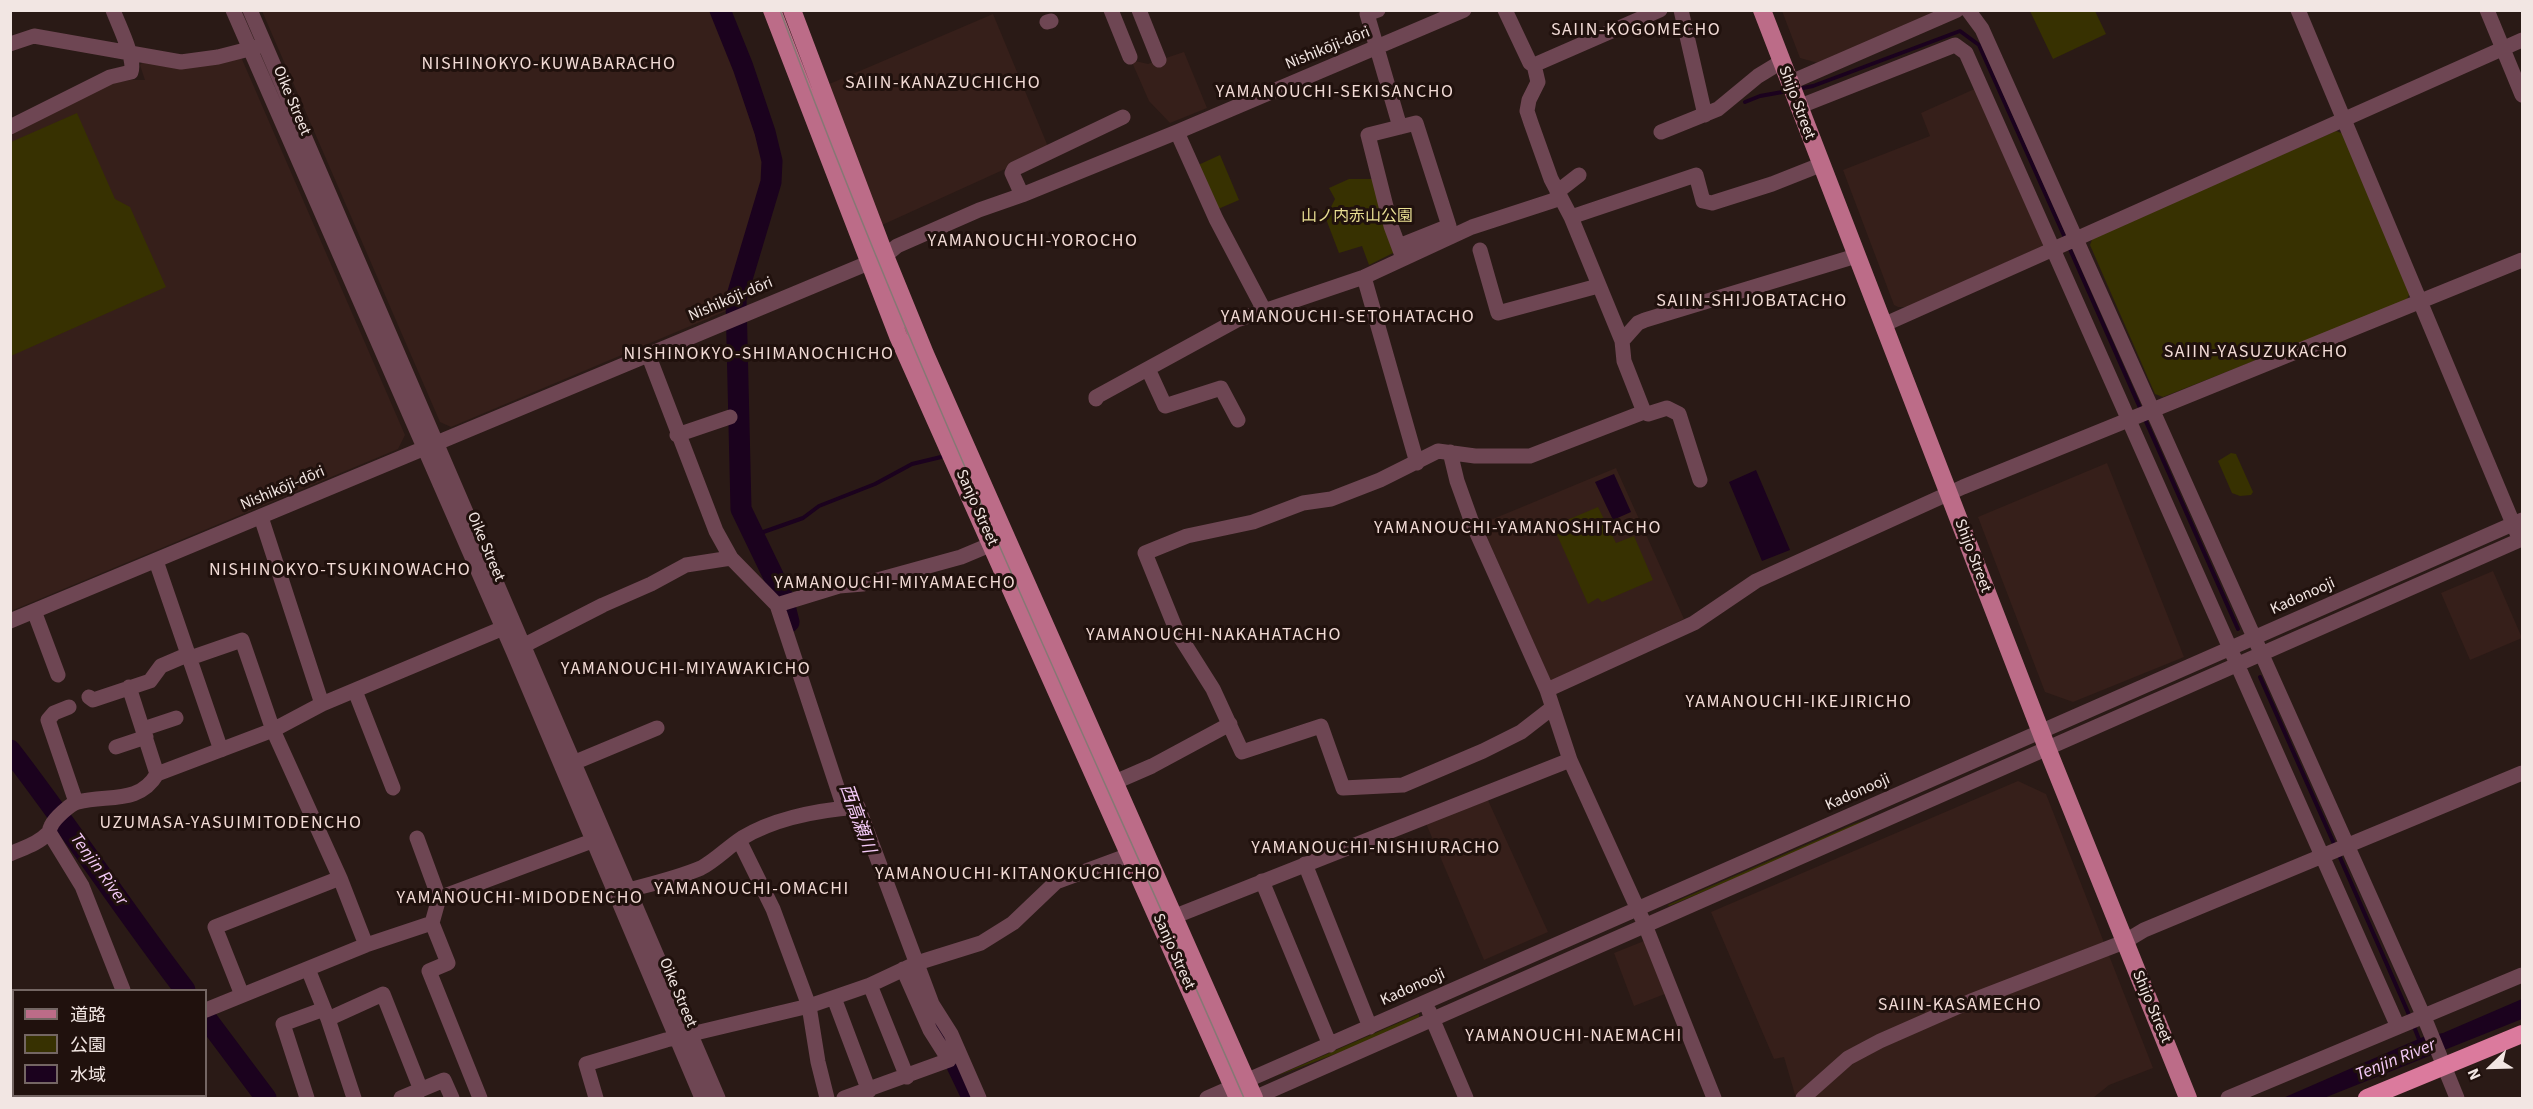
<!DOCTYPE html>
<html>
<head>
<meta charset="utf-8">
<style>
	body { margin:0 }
	#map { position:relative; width:2533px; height:1109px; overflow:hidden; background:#2a1a16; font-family:"Source Sans 3","Noto Sans JP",sans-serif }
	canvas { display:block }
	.frame { position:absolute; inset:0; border:12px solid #f2e6e3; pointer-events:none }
	.legend { position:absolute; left:12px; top:989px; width:195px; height:108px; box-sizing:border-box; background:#20110d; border:2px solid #746663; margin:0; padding:8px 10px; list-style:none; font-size:18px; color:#f2e6e3 }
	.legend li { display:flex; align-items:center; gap:12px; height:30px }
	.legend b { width:30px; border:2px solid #746663 }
	.north { position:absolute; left:2461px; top:1037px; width:60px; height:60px; -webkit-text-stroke:4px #20110d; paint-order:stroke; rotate:247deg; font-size:16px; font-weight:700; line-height:24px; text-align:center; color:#f2e6e3 }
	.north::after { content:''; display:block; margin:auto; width:21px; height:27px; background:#f2e6e3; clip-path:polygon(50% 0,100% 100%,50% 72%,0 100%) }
</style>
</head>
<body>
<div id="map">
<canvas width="2533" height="1109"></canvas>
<div class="frame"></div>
<ul class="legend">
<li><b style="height:8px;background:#bc6c88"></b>道路</li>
<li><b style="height:16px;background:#373101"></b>公園</li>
<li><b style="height:16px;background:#1b021e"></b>水域</li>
</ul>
<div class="north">N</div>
</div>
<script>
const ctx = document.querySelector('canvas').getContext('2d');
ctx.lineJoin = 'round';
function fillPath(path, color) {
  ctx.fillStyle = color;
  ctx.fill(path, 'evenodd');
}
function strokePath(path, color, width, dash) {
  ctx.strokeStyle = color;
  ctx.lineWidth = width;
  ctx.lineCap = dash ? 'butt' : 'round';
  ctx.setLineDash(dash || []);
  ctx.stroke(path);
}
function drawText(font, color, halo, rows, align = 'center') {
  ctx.font = font + ' "Source Sans 3","Noto Sans JP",sans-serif';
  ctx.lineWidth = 6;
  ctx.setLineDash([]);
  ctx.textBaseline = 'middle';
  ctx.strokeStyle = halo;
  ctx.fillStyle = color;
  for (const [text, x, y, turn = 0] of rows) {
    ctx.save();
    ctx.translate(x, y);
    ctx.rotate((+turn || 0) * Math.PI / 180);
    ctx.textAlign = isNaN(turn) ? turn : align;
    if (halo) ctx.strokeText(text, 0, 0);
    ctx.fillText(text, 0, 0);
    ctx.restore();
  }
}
const built = new Path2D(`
	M 262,11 L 710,11 L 732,64 L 763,158 L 762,187 L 727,296 L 726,311 L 451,427 L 440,422 Z
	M 1782,11 L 1942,11 L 1818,63 L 1800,58 Z
	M 993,14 L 1049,149 L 882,225 L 827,85 Z
	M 1184,52 L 1207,108 L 1170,123 L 1149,101 L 1131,60 L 1148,64 Z
	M 241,57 L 405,435 L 398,449 L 11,611 L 11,133 L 110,84 L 130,80 L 145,80 L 140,65 L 143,62 Z
	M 1979,87 L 2045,239 L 2042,246 L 1909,307 L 1898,307 L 1894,305 L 1843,170 L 1930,136 L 1921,113 Z
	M 2107,463 L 2184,657 L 2073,702 L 2045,692 L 1978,517 Z
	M 1616,468 L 1684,619 L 1551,681 L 1481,524 Z
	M 2493,571 L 2522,638 L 2470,660 L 2441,593 Z
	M 2018,781 L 2046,794 L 2153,1068 L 2109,1085 L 2093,1098 L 1796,1098 L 1784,1057 L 1774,1059 L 1711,912 Z
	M 1487,798 L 1548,932 L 1484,960 L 1425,821 Z
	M 1649,939 L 1670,992 L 1634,1006 L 1614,953 Z`);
const green = new Path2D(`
	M 2030,11 L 2095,11 L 2106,34 L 2053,59 Z
	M 77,113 L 115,199 L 130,207 L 166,287 L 11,356 L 11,142 Z
	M 2336,131 L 2344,134 L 2410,293 L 2406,301 L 2163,397 L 2155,394 L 2090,245 L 2093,237 Z
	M 1220,155 L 1239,200 L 1218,209 L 1196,166 Z
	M 1349,179 L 1376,179 L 1395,252 L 1369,265 L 1362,246 L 1339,253 L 1323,211 L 1331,207 L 1335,199 L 1329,188 Z
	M 2231,453 L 2236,454 L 2253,492 L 2251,495 L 2240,496 L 2232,493 L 2218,461 Z
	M 1598,507 L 1616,543 L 1634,536 L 1653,580 L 1602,602 L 1598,598 L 1588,604 L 1553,526 Z
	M 1923,800 L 1669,906 L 1668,905 L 1854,824 Z
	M 1419,1014 L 1419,1017 L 1362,1044 L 1274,1077 Z`);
const water = new Path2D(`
	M 1756,470 L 1790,550 L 1762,561 L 1729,482 Z
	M 1614,474 L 1631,512 L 1613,520 L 1595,482 Z
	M 2522,999 L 2522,1019 L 2324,1098 L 2283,1098 L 2423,1037 L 2443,1033 Z`);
const stream = new Path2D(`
	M 1798,89 L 1813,86 L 1960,31 L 1979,45 L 2066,240
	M 1745,102 L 1760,96 L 1788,91
	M 2069,247 L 2141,410
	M 2144,417 L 2238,629
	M 752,536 L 803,518 L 819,506 L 875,484 L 912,464 L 941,457
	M 2260,677 L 2335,846
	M 2338,853 L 2410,1017
	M 2413,1024 L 2420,1042`);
const river = new Path2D(`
	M 720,10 L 743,67 L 765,132 L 772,161 L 771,182 L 736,299 L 741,509 L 782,594 L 789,622
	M 10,750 C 71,829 125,912 185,990
	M 929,1007 L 971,1095
	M 206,1018 L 266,1098`);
const minor = new Path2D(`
	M 233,10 L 513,651 L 702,1098
	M 250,10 L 718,1098
	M 1111,10 L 1130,57
	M 1139,10 L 1159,60
	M 1378,10 L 1367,14 L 1400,127
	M 1505,10 L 1530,63 L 1534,65 L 1538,82 L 1529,100 L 1527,111 L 1531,123 L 1551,179 L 1571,217 L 1622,341 L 1624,361 L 1644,412 L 1530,456 L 1475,456 L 1438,451 L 1380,480 L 1331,499 L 1303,503 L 1253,522 L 1187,536 L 1145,553 L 1177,632 L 1213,689 L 1242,752 L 1321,726 L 1343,788 L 1403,785 L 1483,751 L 1521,732 L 1552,708
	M 1681,10 L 1705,115
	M 1968,10 L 1982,29 L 2424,1017 L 2457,1098
	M 2298,10 L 2517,533
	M 2487,10 L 2522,95
	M 1047,22 L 1051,21
	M 10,44 L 34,36 L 181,62 L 218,57 L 257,47
	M 1534,65 L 1660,10
	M 1789,83 L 1957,10
	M 1798,107 L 1955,45 L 1966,53 L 2398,1027
	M 10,127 L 110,77 L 131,72 C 136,59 118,24 113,10
	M 1177,132 L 1216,219 L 1264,310
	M 1661,132 L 1718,109 L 1758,76 L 1781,62
	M 1557,192 L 1579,175
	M 1022,195 L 1012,173 L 1014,169 L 1123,117
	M 1571,217 L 1696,175 L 1703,201 L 1712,203 L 1772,184 L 1820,165
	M 1399,246 L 1449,226 L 1416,123 L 1368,135 L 1391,226 L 1403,258
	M 1480,250 L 1498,313 L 1598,286
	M 1364,277 L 1417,463
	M 1883,325 L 2522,40
	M 1622,341 L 1638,323 L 1645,320 L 1856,256
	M 648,354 L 716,531 L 731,558 L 777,605 L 844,808
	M 1148,369 L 1165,406 L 1221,388 L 1238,420
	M 1096,399 L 1096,397 L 1237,320 L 1364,277 L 1472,227 L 1561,198
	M 1644,412 L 1648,414 L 1667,408 L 1679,414 L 1700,480
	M 677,435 L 730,417
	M 1450,452 L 1457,481 L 1471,520 L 1547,690 L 1570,760 L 1645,925 L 1714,1098
	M 261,517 L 322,704
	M 156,561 L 221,750
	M 777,605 L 839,586 L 863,584 L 961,557 L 992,544
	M 34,611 L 58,675
	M 10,621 L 885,256 L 897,246 L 979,210 L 1022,195 L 1177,132 L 1464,10
	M 515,650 L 603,605 L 651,584 L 686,565 L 731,558
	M 190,658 L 242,640 L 273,730 L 340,878 L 366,945
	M 129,687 L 157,774
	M 1547,690 L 1694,623 L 1756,581 L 1963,487 L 2522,260
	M 355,691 L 393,788
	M 89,697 L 93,700 L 150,681 L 161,666 L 189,654
	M 69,707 L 54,713 L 48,720 L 76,802
	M 143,729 L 176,718
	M 116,747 L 146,737
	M 566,766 L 657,728
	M 1106,786 L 1152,766 L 1230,724
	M 49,832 L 82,886 L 123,990
	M 417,838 L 439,898
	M 739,840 L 773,909 L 809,1006 L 818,1062 L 827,1098
	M 10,854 C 23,848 38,844 47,834 C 52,829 48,832 51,826 C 54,819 71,803 78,802 C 107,794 139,805 157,774 L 273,730 L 322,704 L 508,626
	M 1305,864 L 1370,1027
	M 1262,881 L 1330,1045
	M 621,892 C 647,885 675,879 701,868 C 716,860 728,847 742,838 C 775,818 819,810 858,807 L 932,1004 L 951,1034 L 979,1098
	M 1163,921 L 1570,760
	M 308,969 L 328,1019 L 354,1098
	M 870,985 L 907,1077
	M 242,995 L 215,927 L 340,878
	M 834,998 L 869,1091
	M 206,1010 L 366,945 L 432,923
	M 1429,1011 L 1466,1098
	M 328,1019 L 383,994 L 421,1090
	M 181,1096 L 182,1098
	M 80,1098 L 88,1096
	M 307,1098 L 283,1024 L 324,1009
	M 401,1098 L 444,1080 L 452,1098
	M 480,1098 L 429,971 L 448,963 L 432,923 L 439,898 L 600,838
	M 596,1098 L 586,1064 L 666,1040 L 809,1006 L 870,985 L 917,963 L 981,943 L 1013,923 L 1056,882 L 1129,855
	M 844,1098 L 949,1060 L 930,1030 L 903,969
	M 1207,1098 L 2522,520
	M 1254,1098 L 2522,539
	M 1803,1098 L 1848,1058 L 1880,1041 L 1971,1001 L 2124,942 L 2144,930 L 2522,773
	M 2228,1098 L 2522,975`);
const major = new Path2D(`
	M 772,10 L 898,336 L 1238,1098
	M 792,10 L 885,256 L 925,354 L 1254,1098
	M 1762,10 L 2047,748 L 2188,1098`);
const highway = new Path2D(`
	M 2367,1098 L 2522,1034`);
const tram = new Path2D(`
	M 780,10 C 917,381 1087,737 1244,1098`);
const streetNames = [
	["Nishikōji-dōri",1328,49,-22],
	["Oike Street",291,101,67],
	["Shijo Street",1796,103,69],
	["Nishikōji-dōri",731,300,-23],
	["Nishikōji-dōri",283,489,-23],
	["Sanjo Street",976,508,66],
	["Oike Street",485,547,67],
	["Shijo Street",1972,556,69],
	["Kadonooji",2303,597,-24],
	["Kadonooji",1858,793,-24],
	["Sanjo Street",1173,952,66],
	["Kadonooji",1413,988,-24],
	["Oike Street",677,993,67],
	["Shijo Street",2151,1007,67]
];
const parkNames = [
	["山ノ内赤山公園",1357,217]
];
const neighbourhoodNames = [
	["SAIIN-KOGOMECHO",1636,31],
	["NISHINOKYO-KUWABARACHO",549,65],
	["SAIIN-KANAZUCHICHO",943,84],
	["YAMANOUCHI-SEKISANCHO",1335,93],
	["YAMANOUCHI-YOROCHO",1033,242],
	["SAIIN-SHIJOBATACHO",1752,302],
	["YAMANOUCHI-SETOHATACHO",1348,318],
	["SAIIN-YASUZUKACHO",2256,353],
	["NISHINOKYO-SHIMANOCHICHO",759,355],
	["YAMANOUCHI-YAMANOSHITACHO",1518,529],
	["NISHINOKYO-TSUKINOWACHO",340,571],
	["YAMANOUCHI-MIYAMAECHO",895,584],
	["YAMANOUCHI-NAKAHATACHO",1214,636],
	["YAMANOUCHI-MIYAWAKICHO",686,670],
	["YAMANOUCHI-IKEJIRICHO",1799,703],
	["UZUMASA-YASUIMITODENCHO",231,824],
	["YAMANOUCHI-NISHIURACHO",1376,849],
	["YAMANOUCHI-KITANOKUCHICHO",1018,875],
	["YAMANOUCHI-OMACHI",752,890],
	["YAMANOUCHI-MIDODENCHO",520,899],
	["SAIIN-KASAMECHO",1960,1006],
	["YAMANOUCHI-NAEMACHI",1574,1037]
];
const waterNames = [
	["西高瀬川",856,819,70],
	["Tenjin River",98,870,54],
	["Tenjin River",2396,1061,-22]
];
fillPath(built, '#361f1a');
fillPath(green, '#373101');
fillPath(water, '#1b021e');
strokePath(stream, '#1b021e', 4);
strokePath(river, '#1b021e', 21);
strokePath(minor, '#6e4653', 15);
strokePath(major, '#bc6c88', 18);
strokePath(highway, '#db7a9d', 18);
strokePath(tram, '#867874', 1.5);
drawText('16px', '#f2e6e3', '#20110d', streetNames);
drawText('16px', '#e9df93', '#20110d', parkNames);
ctx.letterSpacing = '1.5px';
drawText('18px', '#f2dbd6', '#20110d', neighbourhoodNames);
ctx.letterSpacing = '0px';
drawText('italic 18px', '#f5cbf9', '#20110d', waterNames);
</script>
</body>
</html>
